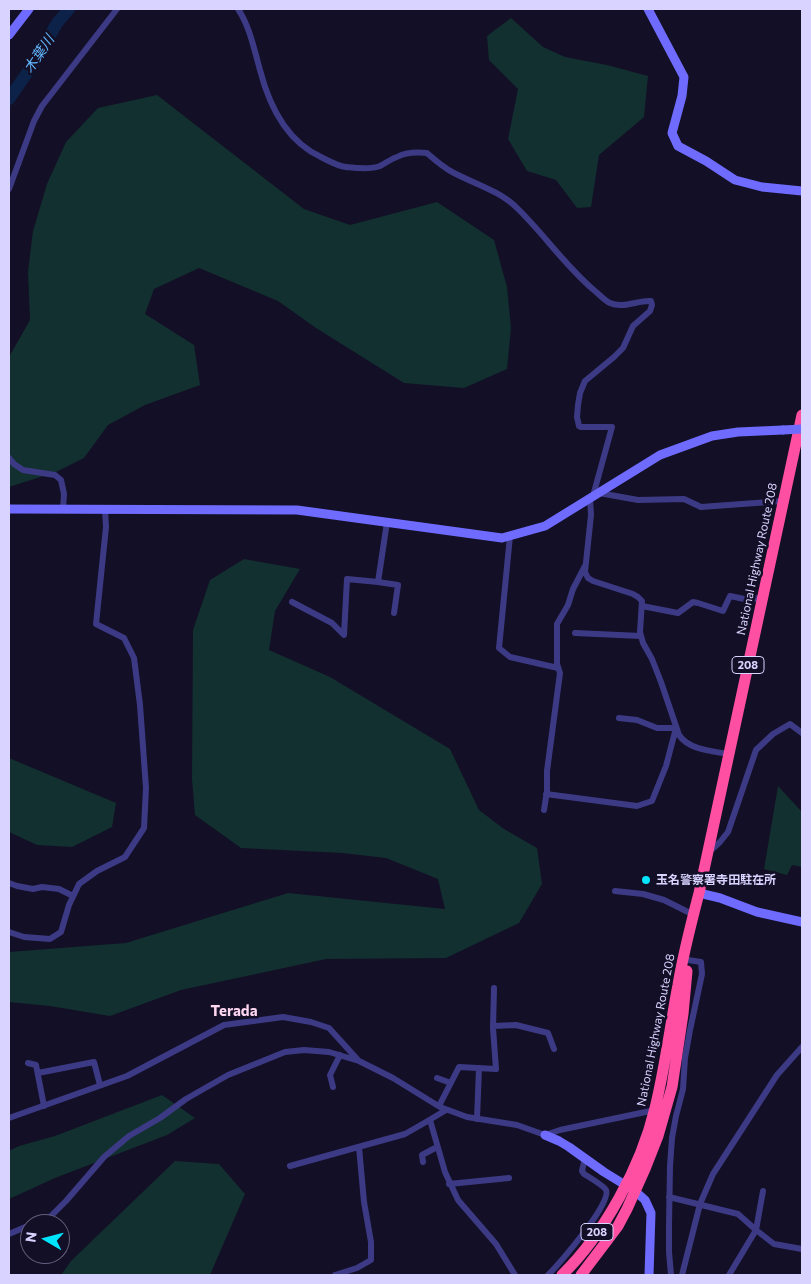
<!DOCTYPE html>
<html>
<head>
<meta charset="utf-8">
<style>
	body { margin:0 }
	#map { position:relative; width:811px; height:1284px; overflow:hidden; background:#130f26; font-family:Commissioner,sans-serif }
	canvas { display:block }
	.frame { position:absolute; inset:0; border:10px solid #d9d4ff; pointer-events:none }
	.north { position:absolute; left:20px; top:1214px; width:50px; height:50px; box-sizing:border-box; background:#130f26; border:1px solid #625e7d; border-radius:50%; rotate:278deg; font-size:14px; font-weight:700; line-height:20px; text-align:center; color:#d9d4ff }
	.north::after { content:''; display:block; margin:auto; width:18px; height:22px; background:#00e5ff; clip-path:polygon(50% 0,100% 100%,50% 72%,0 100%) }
</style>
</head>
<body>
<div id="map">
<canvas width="811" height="1284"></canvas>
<div class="frame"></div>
<div class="north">N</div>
</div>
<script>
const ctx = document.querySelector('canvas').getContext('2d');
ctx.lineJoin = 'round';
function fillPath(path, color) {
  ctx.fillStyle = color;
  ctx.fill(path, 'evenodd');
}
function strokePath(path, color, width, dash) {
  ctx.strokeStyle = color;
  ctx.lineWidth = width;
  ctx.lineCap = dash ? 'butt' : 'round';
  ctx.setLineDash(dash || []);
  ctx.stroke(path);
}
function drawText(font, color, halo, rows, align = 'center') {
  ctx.font = font + ' Commissioner,"Noto Sans JP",sans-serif';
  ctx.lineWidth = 5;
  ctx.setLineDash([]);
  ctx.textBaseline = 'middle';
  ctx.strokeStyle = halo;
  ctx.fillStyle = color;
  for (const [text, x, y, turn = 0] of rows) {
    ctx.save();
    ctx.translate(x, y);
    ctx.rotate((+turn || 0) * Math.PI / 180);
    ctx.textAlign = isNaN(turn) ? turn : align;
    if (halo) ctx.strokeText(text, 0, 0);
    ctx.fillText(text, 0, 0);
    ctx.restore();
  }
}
const green = new Path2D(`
	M 511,18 L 543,47 L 565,57 L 607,65 L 648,76 L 644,117 L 599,155 L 591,207 L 577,208 L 556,180 L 527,171 L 508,139 L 518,89 L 489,60 L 487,36 Z
	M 157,95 L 304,209 L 350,225 L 437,202 L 494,240 L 507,287 L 511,328 L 507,369 L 464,388 L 404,383 L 316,328 L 278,301 L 199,268 L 154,289 L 145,314 L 194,345 L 200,385 L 145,405 L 108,425 L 84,458 L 56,472 L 9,487 L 9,357 L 30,320 L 28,272 L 33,231 L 47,184 L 66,142 L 98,108 Z
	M 244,559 L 300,569 L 275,611 L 269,650 L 330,677 L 450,749 L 479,810 L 504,829 L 537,848 L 542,884 L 519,923 L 446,958 L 326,959 L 181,990 L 110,1016 L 50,1006 L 9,1002 L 9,952 L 126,943 L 288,893 L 445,909 L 438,879 L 386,858 L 342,853 L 241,848 L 195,815 L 192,779 L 193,630 L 210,580 Z
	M 9,758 L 116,803 L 112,827 L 72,847 L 37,845 L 9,832 Z
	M 778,786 L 802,812 L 802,867 L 792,865 L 787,875 L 764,869 Z
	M 162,1095 L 195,1118 L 167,1135 L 55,1178 L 9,1199 L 9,1151 L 19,1146 L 55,1136 Z
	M 175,1161 L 219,1164 L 245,1194 L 210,1275 L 61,1275 L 71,1261 Z`);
const river = new Path2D(`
	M 9,99 L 38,57 L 57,23 L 69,9`);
const street = new Path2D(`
	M 238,9 C 250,27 254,49 260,70 C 269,105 286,141 321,157 C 329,161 337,166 346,167 C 356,168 370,170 380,166 C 386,163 391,159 397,157 C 406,152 416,152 427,153 C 435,160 444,168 454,173 C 475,184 500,191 517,208 C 544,234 566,267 595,291 C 600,295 604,300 610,303 C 623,309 638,300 651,301 L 652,305 L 650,311 L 633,326 L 623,348 L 614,357 L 585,381 L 580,393 L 578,405 L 577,417 L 579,426 L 581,427 L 612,427 L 593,496
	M 9,189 L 34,121 L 42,106 L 117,9
	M 9,458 L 14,464 L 23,470 L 55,475 L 61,480 L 64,494 L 63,509
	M 599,493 L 638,500 L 684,499 L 701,507 L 783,501
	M 590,498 L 591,515 L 585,572 L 588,578 L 593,581 L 633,594 L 638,597 L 642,601 L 640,632 L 643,643 L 652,659 L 661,682 L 679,735 C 689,750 712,751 728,754
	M 510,536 L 499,648 L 510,657 L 558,668
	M 378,582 L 398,585 L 394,613
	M 292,602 L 332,623 L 344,635 L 347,579 L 378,582 L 387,522
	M 642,606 L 678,613 L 693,602 L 698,603 L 723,611 L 730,596 L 749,600 L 763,597
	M 575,633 L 641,636
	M 546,794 L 637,806 L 652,801 L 666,766 L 676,728 L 657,728 L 637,720 L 619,718
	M 544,810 L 547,791 L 547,771 L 560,673 L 557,664 L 557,624 L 568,605 L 573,589 L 585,566
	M 708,853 L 720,842 L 728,832 L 756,750 L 773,734 L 790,724 L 802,733
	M 9,883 L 17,886 L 33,889 L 42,887 L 59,889 L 73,896
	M 615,891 L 643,894 L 664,900 L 694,915
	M 9,932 L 24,937 L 50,939 L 61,932 L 69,905 L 79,884 L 97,871 L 125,857 L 144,828 L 146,788 L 140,705 L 134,658 L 124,638 L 96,624 L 106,527 L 105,509
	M 493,1026 L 516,1025 L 548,1033 L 554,1049
	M 28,1063 L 36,1065 L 44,1106
	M 38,1073 L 94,1062 L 100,1085
	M 437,1078 L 451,1083
	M 333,1087 L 330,1075 L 340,1055
	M 439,1106 L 459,1067 L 496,1069 L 493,1028 L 494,988
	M 9,1118 L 127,1076 L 224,1025 L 283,1017 L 311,1022 L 329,1028 L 358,1060
	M 477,1119 L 479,1068
	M 430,1120 L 445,1172 L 458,1200 L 496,1244 L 515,1275
	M 423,1162 L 422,1155 L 437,1147
	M 290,1166 L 405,1134 L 426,1122 L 446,1110
	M 449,1184 L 509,1178
	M 669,1197 L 738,1214 L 756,1230
	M 33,1224 L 51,1216 L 66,1201 L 104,1157 L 129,1136 L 160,1118 L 186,1099 L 228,1075 L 285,1052 L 304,1050 L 329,1052 L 359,1061 L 393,1078 L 440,1107 L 467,1117 L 517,1125 L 545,1135 L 560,1130 L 655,1110
	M 756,1230 L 763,1191
	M 9,1234 L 30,1225
	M 335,1275 L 357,1268 L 371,1260 L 371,1242 L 364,1202 L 359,1147
	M 548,1275 C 558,1265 613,1202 606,1190 C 604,1186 589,1177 584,1174 L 582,1171 L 585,1158
	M 671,1275 L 669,1252 L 669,1226 L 670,1166 L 672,1138 L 676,1116 L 683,1089 L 685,1058 L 690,1030 L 702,974 L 701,962 L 688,960
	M 682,1275 L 700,1204 L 713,1174 L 777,1075 L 802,1047
	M 729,1275 L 756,1230 L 774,1244 L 802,1249`);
const secondary = new Path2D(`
	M 648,9 L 684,77 L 682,96 L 672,133 L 678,146 L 706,161 L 735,180 L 762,187 L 802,191
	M 9,35 L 29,9
	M 9,509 L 297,510 L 502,538 L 545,526 L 660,455 L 712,436 L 738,432 L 783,430
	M 699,893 L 720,898 L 757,912 L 802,922
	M 545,1135 L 559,1141 L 569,1147 L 604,1172 L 635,1191 L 645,1200 L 651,1213 L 649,1275`);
const highway = new Path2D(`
	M 562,1275 C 605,1233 641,1166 655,1108 C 665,1068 670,1026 678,985 C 683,954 691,924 699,893 L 802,415
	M 581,1275 L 606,1242 L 618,1226 L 627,1209 L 645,1169 L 658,1136 L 672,1087 L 683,1014 L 687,971`);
const secondaryBridge = new Path2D(`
	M 783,430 L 802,429`);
const markers = [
	[646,880,5,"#00e5ff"]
];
const shields = [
	[748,665,32],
	[597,1232,32]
];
const shieldNames = [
	["208",748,665],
	["208",597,1232]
];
const streetNames = [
	["National Highway Route 208",757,559,-78],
	["National Highway Route 208",656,1030,-79]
];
const poiNames = [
	["玉名警察署寺田駐在所",656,880]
];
const waterNames = [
	["木葉川",39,54,-56]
];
const quarterNames = [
	["Terada",234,1011]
];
fillPath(green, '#12302f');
strokePath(river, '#0c2248', 12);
strokePath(street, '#3d3a85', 6);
strokePath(secondary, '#6f6bff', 9);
strokePath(highway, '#ff4fa3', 11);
strokePath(secondaryBridge, '#6f6bff', 9);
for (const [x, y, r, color] of markers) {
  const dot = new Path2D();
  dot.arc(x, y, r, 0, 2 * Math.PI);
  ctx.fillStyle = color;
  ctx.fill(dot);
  strokePath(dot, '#130f26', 2);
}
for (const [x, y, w] of shields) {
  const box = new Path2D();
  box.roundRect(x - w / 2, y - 8.5, w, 17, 4);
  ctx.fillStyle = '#130f26';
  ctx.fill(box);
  strokePath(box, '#d9d4ff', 1);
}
drawText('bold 11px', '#d9d4ff', null, shieldNames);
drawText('12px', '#d9d4ff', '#130f26', streetNames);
drawText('bold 12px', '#d9d4ff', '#130f26', poiNames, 'left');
drawText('italic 14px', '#62b6ff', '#130f26', waterNames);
drawText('bold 15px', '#ffd6f0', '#130f26', quarterNames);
</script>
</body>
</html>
